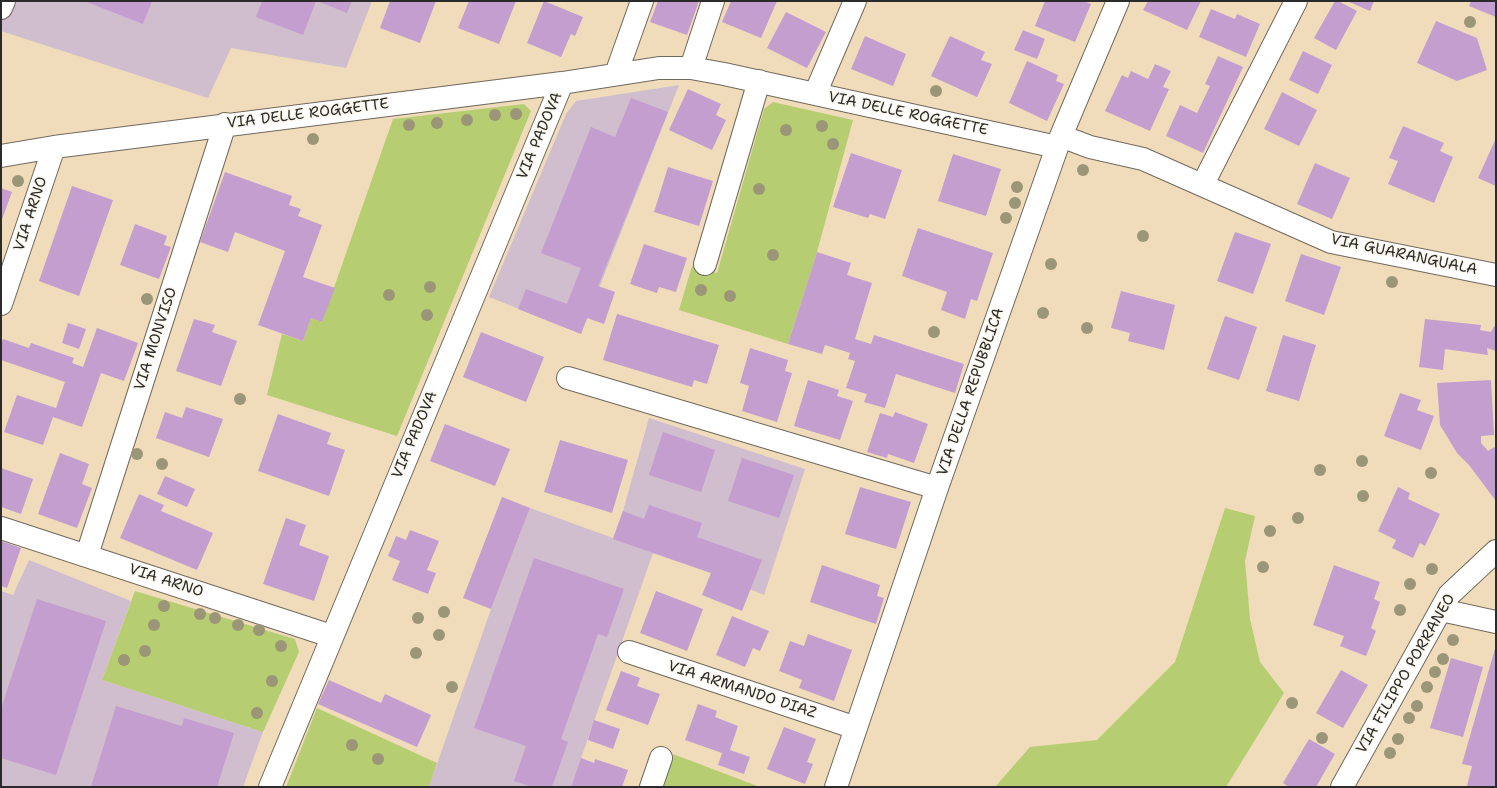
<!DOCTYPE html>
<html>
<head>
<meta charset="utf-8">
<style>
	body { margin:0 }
	#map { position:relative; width:1497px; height:788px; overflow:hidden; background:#f0dcbb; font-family:"Shantell Sans",sans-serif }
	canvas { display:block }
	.frame { position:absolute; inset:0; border:2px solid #2b2b2b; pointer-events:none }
</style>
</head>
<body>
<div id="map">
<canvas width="1497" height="788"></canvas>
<div class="frame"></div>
</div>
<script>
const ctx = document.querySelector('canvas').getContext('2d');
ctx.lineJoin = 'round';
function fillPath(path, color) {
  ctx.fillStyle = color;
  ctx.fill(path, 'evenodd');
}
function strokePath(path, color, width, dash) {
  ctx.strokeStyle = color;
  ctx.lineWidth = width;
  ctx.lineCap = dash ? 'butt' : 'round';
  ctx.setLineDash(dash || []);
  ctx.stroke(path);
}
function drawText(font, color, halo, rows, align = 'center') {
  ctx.font = font + ' "Shantell Sans",sans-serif';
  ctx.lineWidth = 3;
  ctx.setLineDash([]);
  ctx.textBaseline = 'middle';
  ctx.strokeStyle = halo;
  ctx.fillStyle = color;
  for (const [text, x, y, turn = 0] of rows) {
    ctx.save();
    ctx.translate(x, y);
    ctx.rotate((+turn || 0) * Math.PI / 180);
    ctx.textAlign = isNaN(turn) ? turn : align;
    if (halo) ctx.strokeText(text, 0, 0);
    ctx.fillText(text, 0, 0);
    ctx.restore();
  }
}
const industrial = new Path2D(`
	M 1,1 L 372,1 L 346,68 L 231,48 L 208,98 L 1,31 Z
	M 679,85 L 581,334 L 489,297 L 566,114 L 576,101 Z
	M 649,418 L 805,469 L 764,595 L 711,573 L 653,553 L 571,787 L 429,787 L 491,609 L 530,508 L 613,538 L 623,511 Z
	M 29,560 L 131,601 L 102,680 L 263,732 L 243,787 L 1,787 L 1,591 L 13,595 Z`);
const green = new Path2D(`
	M 773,102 L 853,120 L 817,252 L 788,344 L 679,310 L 692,266 L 717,273 L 764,109 Z
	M 524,104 L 531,111 L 397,436 L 267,395 L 282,334 L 303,341 L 311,318 L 322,322 L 393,119 Z
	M 1225,508 L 1255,516 L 1245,561 L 1250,619 L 1260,662 L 1284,693 L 1226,787 L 995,787 L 1030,747 L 1097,740 L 1175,662 Z
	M 135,591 L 295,639 L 299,652 L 263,732 L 102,680 Z
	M 317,708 L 437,763 L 429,787 L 286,787 Z
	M 673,754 L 760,787 L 663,787 Z`);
const building = new Path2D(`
	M 84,1 L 152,1 L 143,24 Z
	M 262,1 L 316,1 L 303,35 L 256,17 Z
	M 317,1 L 352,1 L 347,13 Z
	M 390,1 L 436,1 L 420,43 L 380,28 Z
	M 469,1 L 516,1 L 499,44 L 458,28 Z
	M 544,1 L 583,17 L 575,36 L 571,34 L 561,57 L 527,43 Z
	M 658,1 L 699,1 L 687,35 L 650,22 Z
	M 731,1 L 777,1 L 761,38 L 722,22 Z
	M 1045,1 L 1084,1 L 1091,4 L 1075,42 L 1035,26 Z
	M 1148,1 L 1201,1 L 1187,30 L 1143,10 Z
	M 1335,1 L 1338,1 L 1357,11 L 1336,50 L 1314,38 Z
	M 1347,1 L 1374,1 L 1370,11 Z
	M 1471,1 L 1496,1 L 1496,17 L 1469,6 Z
	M 1211,9 L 1235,19 L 1237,14 L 1260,24 L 1246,57 L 1199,37 Z
	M 786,12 L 826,32 L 807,68 L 767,48 Z
	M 1436,21 L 1477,38 L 1487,70 L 1457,81 L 1417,63 Z
	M 1023,30 L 1045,39 L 1037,59 L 1014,50 Z
	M 865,36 L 906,54 L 893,86 L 851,69 Z
	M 950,36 L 985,52 L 981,60 L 992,64 L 977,97 L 931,76 Z
	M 1303,51 L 1332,65 L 1318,94 L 1289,80 Z
	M 1218,56 L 1243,67 L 1203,153 L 1166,136 L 1180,105 L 1197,113 L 1210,86 L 1205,84 Z
	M 1027,61 L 1058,75 L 1056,81 L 1064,84 L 1047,121 L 1009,103 Z
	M 1155,64 L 1171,71 L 1163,87 L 1169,89 L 1150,131 L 1105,111 L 1122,75 L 1128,78 L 1131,71 L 1148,79 Z
	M 688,89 L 721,104 L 716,115 L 726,120 L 712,150 L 669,130 Z
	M 1282,92 L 1317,110 L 1299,146 L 1264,129 Z
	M 631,98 L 668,112 L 598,286 L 615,292 L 604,324 L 587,318 L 581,334 L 518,309 L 526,289 L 567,304 L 581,268 L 541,253 L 591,127 L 615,137 Z
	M 1403,126 L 1444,143 L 1440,151 L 1453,157 L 1434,203 L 1388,184 L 1398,161 L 1389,158 Z
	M 1496,138 L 1496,186 L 1478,178 Z
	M 851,153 L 902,170 L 885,219 L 870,214 L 868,218 L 833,207 Z
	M 953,154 L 1001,169 L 986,216 L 938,201 Z
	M 1315,163 L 1350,178 L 1332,219 L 1297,204 Z
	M 668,167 L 713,181 L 699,226 L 654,212 Z
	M 225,172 L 292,196 L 289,205 L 301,209 L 298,216 L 322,225 L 303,277 L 335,288 L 322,322 L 311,318 L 303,341 L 258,325 L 285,251 L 235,232 L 228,252 L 200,242 Z
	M 72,186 L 113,200 L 79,296 L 39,281 Z
	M 1,188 L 12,192 L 1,222 Z
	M 135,224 L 167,236 L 164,245 L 171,247 L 159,279 L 120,265 Z
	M 918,228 L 993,253 L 977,301 L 971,299 L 965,319 L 941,310 L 947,292 L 902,276 Z
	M 1235,232 L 1271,244 L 1253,294 L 1217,281 Z
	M 644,244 L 687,258 L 676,292 L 659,287 L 657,293 L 630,284 Z
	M 817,252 L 851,263 L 847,275 L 872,283 L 855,339 L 871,344 L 874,335 L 964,364 L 955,393 L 896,374 L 885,408 L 864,402 L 867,394 L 846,388 L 855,361 L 848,359 L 850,353 L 825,345 L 822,354 L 788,344 Z
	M 1301,254 L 1341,267 L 1324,315 L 1285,301 Z
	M 1121,291 L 1175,305 L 1164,350 L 1128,341 L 1130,333 L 1111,328 Z
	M 617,314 L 719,345 L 707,384 L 694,380 L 692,387 L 603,360 Z
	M 1225,316 L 1257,327 L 1239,380 L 1207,369 Z
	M 194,319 L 215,325 L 212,332 L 237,341 L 221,386 L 176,371 Z
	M 1425,319 L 1481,325 L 1480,330 L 1491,332 L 1494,326 L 1496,327 L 1496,351 L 1487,348 L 1488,355 L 1445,349 L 1443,370 L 1419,367 Z
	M 68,323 L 86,329 L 79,349 L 62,343 Z
	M 97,328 L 138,343 L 124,381 L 101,373 L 82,427 L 53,417 L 43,445 L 4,432 L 17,395 L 56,408 L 65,382 L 1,360 L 1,344 L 3,339 L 29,348 L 31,343 L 74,358 L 72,363 L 83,367 Z
	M 481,332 L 544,357 L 526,402 L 463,377 Z
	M 1283,335 L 1316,345 L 1299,401 L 1266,391 Z
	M 750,348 L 788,360 L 785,371 L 792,373 L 777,422 L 742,411 L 749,386 L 740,383 Z
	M 808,380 L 839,390 L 837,396 L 853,401 L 840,440 L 794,426 Z
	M 1491,380 L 1494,435 L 1481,436 L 1481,443 L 1488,451 L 1494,447 L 1496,450 L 1496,501 L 1469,465 L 1457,453 L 1440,425 L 1437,383 Z
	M 1400,393 L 1421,400 L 1417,410 L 1434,416 L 1421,450 L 1384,436 Z
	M 186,407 L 223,419 L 209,457 L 156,438 L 165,412 L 182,418 Z
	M 895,412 L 928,424 L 914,463 L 888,454 L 887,458 L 867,452 L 880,413 L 893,417 Z
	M 278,414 L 331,433 L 327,444 L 345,450 L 329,496 L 258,471 Z
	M 445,424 L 510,449 L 495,486 L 430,461 Z
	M 663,432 L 715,450 L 701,492 L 649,475 Z
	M 560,440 L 628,460 L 612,513 L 544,492 Z
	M 60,453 L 89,464 L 82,484 L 92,488 L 77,528 L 38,514 Z
	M 742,458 L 794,475 L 779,518 L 728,501 Z
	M 1,468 L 33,479 L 21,514 L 1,507 Z
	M 165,476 L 195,489 L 187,507 L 157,494 Z
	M 860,487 L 911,502 L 896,549 L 845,534 Z
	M 1398,487 L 1410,493 L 1408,499 L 1440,514 L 1425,546 L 1420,543 L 1413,558 L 1392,548 L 1396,540 L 1378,531 Z
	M 139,494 L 164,505 L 161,511 L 213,533 L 197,570 L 120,538 Z
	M 502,497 L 530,508 L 491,609 L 463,598 Z
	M 649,505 L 702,523 L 697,537 L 762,560 L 742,611 L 702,595 L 711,573 L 613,539 L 623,511 L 644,519 Z
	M 286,518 L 306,525 L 299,545 L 329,556 L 314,601 L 263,584 Z
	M 410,530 L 439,541 L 427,570 L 436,573 L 428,594 L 392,580 L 400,561 L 388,556 L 396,536 L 406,540 Z
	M 1,541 L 21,548 L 7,588 L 1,586 Z
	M 534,558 L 624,589 L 607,637 L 598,634 L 561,739 L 568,742 L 552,787 L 532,787 L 514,781 L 526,746 L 474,728 Z
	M 822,565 L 880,585 L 877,596 L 884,598 L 876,624 L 810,602 Z
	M 1334,565 L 1380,582 L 1374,599 L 1380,602 L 1371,628 L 1376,631 L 1366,656 L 1340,646 L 1344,636 L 1313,625 Z
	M 656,591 L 703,609 L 687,651 L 640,633 Z
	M 37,599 L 106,621 L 56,775 L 1,758 L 1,709 Z
	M 732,616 L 769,631 L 760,651 L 753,648 L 745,667 L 716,655 Z
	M 808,634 L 852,650 L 834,701 L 799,688 L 802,680 L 779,671 L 790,641 L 804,646 Z
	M 1496,645 L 1496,787 L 1470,787 L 1467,786 L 1472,766 L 1462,764 Z
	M 1451,658 L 1483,667 L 1463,737 L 1430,728 Z
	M 1341,670 L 1368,685 L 1343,728 L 1316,713 Z
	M 621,671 L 640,678 L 637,686 L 660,694 L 648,725 L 606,710 Z
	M 329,680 L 381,703 L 385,694 L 431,715 L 417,747 L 318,704 Z
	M 698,704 L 717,711 L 715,717 L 738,726 L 730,750 L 750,757 L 744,774 L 718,765 L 722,753 L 685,740 Z
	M 116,706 L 182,726 L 184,718 L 234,733 L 217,787 L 91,787 Z
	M 594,720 L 620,729 L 613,749 L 588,740 Z
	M 784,727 L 816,739 L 807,762 L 813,764 L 805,784 L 767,769 Z
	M 1309,739 L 1335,754 L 1316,787 L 1289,787 L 1283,783 Z
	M 581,758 L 594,763 L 595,759 L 628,770 L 622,787 L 571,787 Z`);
const minor = new Path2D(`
	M 1,8 L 4,1
	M 691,68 L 713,1
	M 616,74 L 642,1
	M 815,94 L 855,1
	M 1061,136 L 1090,147 L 1143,159 L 1331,242 L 1496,275
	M 1,156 L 54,147 L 562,83 L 659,68 L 691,68 L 724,74 L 1057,147
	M 1203,184 L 1296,1
	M 705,264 L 759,81
	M 1,304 L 54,147
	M 568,378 L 937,488
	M 1,528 L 331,636
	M 87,555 L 225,124
	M 1441,610 L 1496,622
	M 629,652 L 856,728
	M 270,787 L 562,83
	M 651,787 L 661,758
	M 836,787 L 937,488 L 1061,136 L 1118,1
	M 1342,787 L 1449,595 L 1496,551`);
const trees = [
	[1470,22],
	[936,91],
	[516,114],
	[495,115],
	[467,120],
	[437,123],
	[409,125],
	[822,126],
	[786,130],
	[313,139],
	[833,144],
	[1083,170],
	[18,181],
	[1017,187],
	[759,189],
	[1015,203],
	[1006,218],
	[1143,236],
	[773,255],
	[1051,264],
	[1392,282],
	[430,287],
	[701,290],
	[389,295],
	[730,296],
	[147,299],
	[1043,313],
	[427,315],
	[1087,328],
	[934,332],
	[240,399],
	[137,454],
	[1362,461],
	[162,464],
	[1320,470],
	[1431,473],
	[1363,496],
	[1298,518],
	[1270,531],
	[1263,567],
	[1432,569],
	[1410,584],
	[164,606],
	[1400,610],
	[444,612],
	[200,614],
	[215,618],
	[418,618],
	[154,625],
	[238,625],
	[259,630],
	[439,635],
	[1453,640],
	[281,646],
	[145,651],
	[416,653],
	[1443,659],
	[124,660],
	[1435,672],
	[272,681],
	[452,687],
	[1427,687],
	[1292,703],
	[1417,706],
	[257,713],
	[1409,718],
	[1322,738],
	[1398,739],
	[352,745],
	[1390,753],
	[378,759]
];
const streetNames = [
	["VIA DELLE ROGGETTE",308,114,-7],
	["VIA DELLE ROGGETTE",908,114,12],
	["VIA PADOVA",540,136,-67],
	["VIA ARNO",31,214,-72],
	["VIA GUARANGUALA",1404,255,12],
	["VIA MONVISO",156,339,-72],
	["VIA DELLA REPUBBLICA",971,392,-71],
	["VIA PADOVA",415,435,-67],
	["VIA ARNO",166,581,18],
	["VIA FILIPPO PORRANEO",1406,674,-60],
	["VIA ARMANDO DIAZ",742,690,18]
];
fillPath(industrial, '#d0bdce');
fillPath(green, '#b7cd71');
fillPath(building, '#c49ecf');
strokePath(minor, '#70695d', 24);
strokePath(minor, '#fff', 22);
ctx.fillStyle = '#9b9677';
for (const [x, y] of trees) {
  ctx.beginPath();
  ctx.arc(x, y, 6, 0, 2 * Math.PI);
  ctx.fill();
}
drawText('15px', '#2b2b2b', '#fbf7ec', streetNames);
</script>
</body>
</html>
